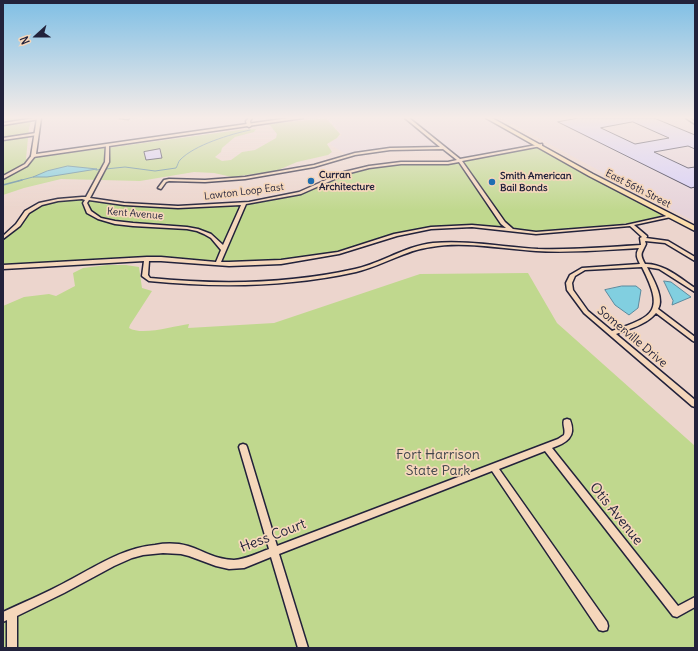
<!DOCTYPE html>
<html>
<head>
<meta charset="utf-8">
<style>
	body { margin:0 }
	#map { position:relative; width:698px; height:651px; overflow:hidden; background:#ecd5cd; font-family:Delius,sans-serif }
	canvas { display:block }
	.frame { position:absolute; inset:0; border:4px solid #22223b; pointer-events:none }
	.north { position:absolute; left:16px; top:16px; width:40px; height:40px; -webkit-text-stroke:3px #f5d7bb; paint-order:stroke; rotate:249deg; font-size:11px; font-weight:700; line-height:16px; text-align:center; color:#22223b }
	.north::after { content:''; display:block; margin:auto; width:14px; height:18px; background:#22223b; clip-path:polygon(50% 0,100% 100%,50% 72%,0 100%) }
</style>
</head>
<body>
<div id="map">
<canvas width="698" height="651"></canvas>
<div class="frame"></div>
<div class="north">N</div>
</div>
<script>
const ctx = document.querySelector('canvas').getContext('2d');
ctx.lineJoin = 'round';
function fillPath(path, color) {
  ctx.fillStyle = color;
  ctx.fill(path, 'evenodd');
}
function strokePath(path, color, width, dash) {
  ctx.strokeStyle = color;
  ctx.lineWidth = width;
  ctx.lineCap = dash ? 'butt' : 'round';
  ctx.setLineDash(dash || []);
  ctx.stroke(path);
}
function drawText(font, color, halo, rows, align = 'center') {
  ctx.font = font + ' Delius,sans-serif';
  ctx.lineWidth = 3.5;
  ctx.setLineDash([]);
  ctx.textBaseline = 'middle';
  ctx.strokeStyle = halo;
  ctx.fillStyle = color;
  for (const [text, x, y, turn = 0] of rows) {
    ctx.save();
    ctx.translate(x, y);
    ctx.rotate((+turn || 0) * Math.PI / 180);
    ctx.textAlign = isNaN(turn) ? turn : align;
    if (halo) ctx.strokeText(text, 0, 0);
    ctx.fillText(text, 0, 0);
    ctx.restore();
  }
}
const built = new Path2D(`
	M 41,118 L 117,118 L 117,122 L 143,118 L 300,118 L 36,154 Z
	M 328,118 L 403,118 L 440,148 L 388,149 L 346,154 L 331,145 L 330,143 L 342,135 Z
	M 408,118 L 486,118 L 535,146 L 460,159 Z
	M 501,118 L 695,118 L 695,222 Z`);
const green = new Path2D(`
	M 3,118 L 32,118 L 29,128 L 26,159 L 239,130 L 256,129 L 254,132 L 235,137 L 222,148 L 221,152 L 215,157 L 222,161 L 231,160 L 242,152 L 255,150 L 276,138 L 277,134 L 269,124 L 326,118 L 340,134 L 337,138 L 327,144 L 332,152 L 328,155 L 297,162 L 276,171 L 232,177 L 214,173 L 194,172 L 140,181 L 61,179 L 24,188 L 3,195 Z
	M 534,148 L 538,148 L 660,213 L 661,216 C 629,225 598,227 566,229 C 547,231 525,237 508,226 L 462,161 Z
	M 459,160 L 509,229 L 513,232 L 484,227 L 451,226 L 413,231 L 361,247 L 307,259 L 229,264 L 176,259 L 3,267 L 3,238 L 35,207 L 51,201 L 79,198 L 105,202 L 174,207 L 254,202 L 298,194 L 321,185 L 345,173 L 372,166 L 405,162 L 440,163 Z
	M 107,265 L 126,265 L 139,267 L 142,288 L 152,291 L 130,325 L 129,328 C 142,336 174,326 189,324 L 188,328 L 274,323 L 420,274 L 528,273 L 557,323 L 695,446 L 695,648 L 3,648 L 3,306 L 24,297 L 49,294 L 56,296 L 75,286 L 73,273 L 83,268 Z`);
const water = new Path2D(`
	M 68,166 L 97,169 L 47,177 L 33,177 L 47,171 Z
	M 664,281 L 671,282 L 691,297 L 672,305 L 673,301 Z
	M 622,286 L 636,286 L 641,290 L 638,308 L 629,315 L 615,305 L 605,290 Z`);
const streamFar1 = new Path2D(`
	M 96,170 L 125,167 L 155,171 L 176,168 C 178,165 178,162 180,160 C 194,145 231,134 250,130
	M 18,181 L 33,177`);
const stream = new Path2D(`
	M 3,185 L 22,180`);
const building = new Path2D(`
	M 579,118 L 654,118 L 695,135 L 695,149 L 688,146 L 654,152 L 688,168 L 695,167 L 695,187 L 691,188 L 558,122 ZM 633,122 L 669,138 L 635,144 L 601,128 Z
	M 160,149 L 162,158 L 146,160 L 144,152 Z`);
const street = new Path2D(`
	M 35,118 L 40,119 L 3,125 L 3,123 Z
	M 120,118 L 129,118 L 128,119 Z
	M 249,118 L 252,118 L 250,121 L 251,126 L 249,127 L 247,126 L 246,121 Z
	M 405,118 L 409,118 L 460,159 L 542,144 L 542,146 L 541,146 L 462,161 L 505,222 L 513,229 L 536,232 L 626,225 L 671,215 L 671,217 L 634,225 L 647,236 L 647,237 L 646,238 L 668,241 L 695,257 L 695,261 L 665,243 L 645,241 L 646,244 C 642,253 639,253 645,264 C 663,263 680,278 695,288 L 695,292 L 659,269 L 647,267 C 652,277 665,298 658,309 L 695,337 L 695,342 L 693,341 L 656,313 C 646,325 629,329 616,334 L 695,400 L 695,407 L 692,406 L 584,313 L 567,290 L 566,283 L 570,275 L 582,268 L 640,264 C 637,258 635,254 639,248 C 605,250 570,253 536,251 C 501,249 465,241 431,247 C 405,250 382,266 356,272 C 288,287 219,288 149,281 L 142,276 L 144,261 L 3,269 L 3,265 L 147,257 L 161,257 L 216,262 L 221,250 L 211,238 L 204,234 L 197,231 L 187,229 L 133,226 L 115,224 L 98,219 L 87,213 L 83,203 L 85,200 L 82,199 L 58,201 L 42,205 L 29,213 L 20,226 L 3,239 L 3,236 L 16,224 L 25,211 L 39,203 L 58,199 L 82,197 L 86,197 L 105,162 L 106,145 L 109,146 L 109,162 L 90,198 L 124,203 L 178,206 L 249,202 L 299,192 L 344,172 L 369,166 L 401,162 L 448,162 L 457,160 L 443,149 L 390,150 L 355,155 L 314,167 L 245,179 L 205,182 L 169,181 L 166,182 L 161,189 L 158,188 L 164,180 L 169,179 L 205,180 L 245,177 L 314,165 L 355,153 L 390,148 L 440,147 ZM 459,162 L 501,224 L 506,228 L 472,225 L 431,227 L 394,234 L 338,252 L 281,260 L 229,262 L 221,262 L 246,204 L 301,194 L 346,174 L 369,168 L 401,164 L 448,164 ZM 89,200 L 124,205 L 178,208 L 241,205 L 223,245 L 211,234 L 198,229 L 187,227 L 133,223 L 115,221 L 101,218 L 91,211 L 87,203 ZM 630,226 L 642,237 L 640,238 L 641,245 C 607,247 573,250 538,249 C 503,247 468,240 433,243 C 405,246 382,263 355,269 C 288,284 219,285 150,278 L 148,275 L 149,261 L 161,261 L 229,266 L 281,264 L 339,254 L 397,236 L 431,229 L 472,227 L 536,234 ZM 642,267 C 664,311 656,316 612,331 L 588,311 L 573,290 L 572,283 L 575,276 L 585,270 Z
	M 686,118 L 690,118 L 695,122 L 695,124 Z
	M 36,133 L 38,134 L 37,135 L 3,140 L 3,138 Z
	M 32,155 L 35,156 L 27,166 L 3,179 L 3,176 L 25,164 Z
	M 567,419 L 570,420 C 577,437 566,443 552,448 L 678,606 L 695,597 L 695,607 L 677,617 L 673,616 L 545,451 L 499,469 L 607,622 L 608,626 L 607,630 L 603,631 L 599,630 L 492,471 L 279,554 L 308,648 L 298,648 L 271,557 L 244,568 L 229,569 L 216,566 L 189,556 L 181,554 L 163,553 L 143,555 L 132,558 L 114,566 L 64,593 L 17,616 L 17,648 L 7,648 L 7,620 L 3,622 L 3,612 C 24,602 46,593 66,582 C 95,567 122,548 155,545 C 166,543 177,543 188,546 C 204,551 217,560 234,560 C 246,559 258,553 269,549 L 239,447 L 240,445 L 243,444 L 246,445 L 247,447 L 277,546 L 558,439 L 564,435 C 566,430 562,424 564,420 Z`);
const secondary = new Path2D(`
	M 37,118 L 41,118 L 36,154 L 289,118 L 303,118 L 33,157 L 31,156 Z`);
const primary = new Path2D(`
	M 486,118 L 492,118 L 593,174 L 695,226 L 695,231 L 589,176 Z`);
const markers = [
	[311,181,4,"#1f6fb2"],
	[492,182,4,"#1f6fb2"]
];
const farPoinames = [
	["Curran",319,175],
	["Architecture",319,187],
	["Smith American",500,176],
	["Bail Bonds",500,188]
];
const farStreetnames = [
	["East 56th Street",638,189,27],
	["Lawton Loop East",244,192,-7],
	["Kent Avenue",135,214,5]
];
const streetNames = [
	["Somerville Drive",632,337,40]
];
const nearParknames = [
	["Fort Harrison",438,455],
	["State Park",438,471]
];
const nearStreetnames = [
	["Otis Avenue",616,514,51],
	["Hess Court",273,536,-21]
];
fillPath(built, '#e6d3da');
fillPath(green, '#c0d88e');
fillPath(water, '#81cfe0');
strokePath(water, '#5b8a9e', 1);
strokePath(streamFar1, '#5b8a9e', 1);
strokePath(stream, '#5b8a9e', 1.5);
fillPath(building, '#d7cff8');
strokePath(building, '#22223b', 1);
strokePath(street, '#22223b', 3);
strokePath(secondary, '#22223b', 3);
strokePath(primary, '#22223b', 3);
fillPath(street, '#f5d7bb');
fillPath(secondary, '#f5d7bb');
fillPath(primary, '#fbddab');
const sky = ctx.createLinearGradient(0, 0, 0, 210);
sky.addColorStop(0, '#7fbfe5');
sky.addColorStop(0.56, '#f6ece8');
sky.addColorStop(1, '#f6ece800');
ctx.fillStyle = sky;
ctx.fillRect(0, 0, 698, 210);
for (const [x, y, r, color] of markers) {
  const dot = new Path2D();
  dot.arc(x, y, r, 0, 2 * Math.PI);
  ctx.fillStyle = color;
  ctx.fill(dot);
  strokePath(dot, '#f5d7bb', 1.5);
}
drawText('bold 10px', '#22223b', '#f5d7bb', farPoinames, 'left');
drawText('10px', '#22223b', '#f5d7bb', farStreetnames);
drawText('12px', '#22223b', '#f5d7bb', streetNames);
drawText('14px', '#42464c', '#f5d7bb', nearParknames);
drawText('14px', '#22223b', '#f5d7bb', nearStreetnames);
</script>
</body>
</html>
